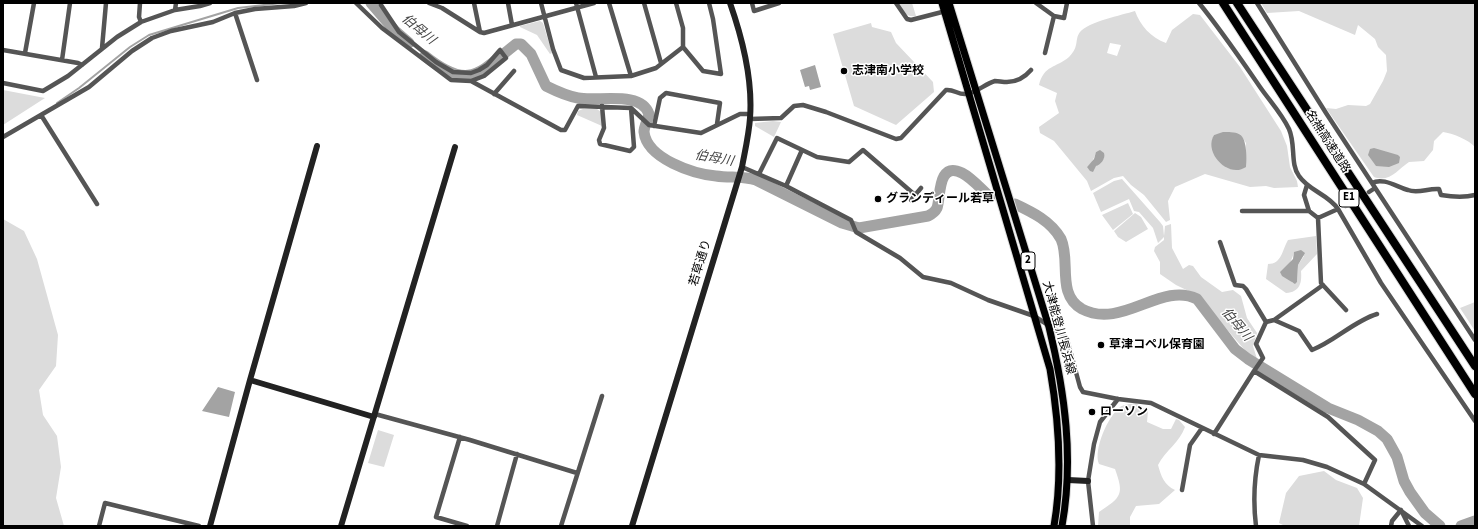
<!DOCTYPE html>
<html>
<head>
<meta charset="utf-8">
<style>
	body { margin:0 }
	#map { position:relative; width:1478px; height:529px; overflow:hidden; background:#fff; font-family:"Source Sans 3",sans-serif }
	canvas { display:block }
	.frame { position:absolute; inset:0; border:4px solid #000; pointer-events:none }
</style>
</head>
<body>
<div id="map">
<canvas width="1478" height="529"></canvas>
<div class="frame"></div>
</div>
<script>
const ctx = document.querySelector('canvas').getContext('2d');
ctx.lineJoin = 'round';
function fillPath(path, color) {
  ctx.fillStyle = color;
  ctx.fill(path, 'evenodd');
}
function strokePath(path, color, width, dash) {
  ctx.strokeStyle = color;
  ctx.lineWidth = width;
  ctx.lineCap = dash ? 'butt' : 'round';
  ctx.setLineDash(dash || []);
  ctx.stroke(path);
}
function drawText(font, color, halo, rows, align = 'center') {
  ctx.font = font + ' "Source Sans 3","Noto Sans JP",sans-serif';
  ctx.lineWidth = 3;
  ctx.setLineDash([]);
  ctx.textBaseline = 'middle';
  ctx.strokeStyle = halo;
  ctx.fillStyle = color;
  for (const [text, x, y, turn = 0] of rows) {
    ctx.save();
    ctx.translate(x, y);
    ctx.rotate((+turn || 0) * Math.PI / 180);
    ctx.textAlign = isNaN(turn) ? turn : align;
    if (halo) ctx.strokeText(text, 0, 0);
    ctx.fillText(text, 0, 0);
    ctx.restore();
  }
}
const green = new Path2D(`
	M 898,3 L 912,3 L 916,16 C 906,18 904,11 898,3 Z
	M 1261,3 L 1475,3 L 1475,147 C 1469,140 1452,133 1443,132 L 1434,141 L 1433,150 L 1424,161 L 1409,162 C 1398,169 1390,183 1374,177 L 1326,108 L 1336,109 L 1348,105 L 1366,106 L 1370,104 L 1383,81 L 1387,71 L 1386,55 L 1378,47 L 1375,39 L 1358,25 L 1355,35 L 1299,11 L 1267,13 Z
	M 1135,11 C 1140,25 1151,38 1166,43 L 1172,30 L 1193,14 L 1200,15 L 1240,67 L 1281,131 L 1287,146 L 1290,167 L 1297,181 L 1298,187 L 1274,188 L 1266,186 L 1250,187 L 1205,174 L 1175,187 L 1168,201 L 1170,220 L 1166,222 L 1144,195 L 1131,185 L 1123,176 L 1114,178 L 1091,191 L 1087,181 L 1054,141 L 1040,133 L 1039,127 L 1059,113 L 1055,101 L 1057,93 L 1039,85 C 1044,65 1056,68 1069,57 C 1080,46 1074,40 1080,32 C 1088,22 1122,15 1135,11 ZM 1110,43 L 1121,45 L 1117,56 L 1107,53 ZM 1227,132 L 1240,134 L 1246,143 L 1244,168 C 1239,169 1233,170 1228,168 C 1217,163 1208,146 1214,135 ZM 1097,151 L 1104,158 C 1098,164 1098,168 1087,167 L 1092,162 Z
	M 540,21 L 543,23 L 552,53 L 550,54 L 537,35 L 520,27 L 520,26 Z
	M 871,23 L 872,27 L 891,32 L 896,43 L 933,82 L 934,92 L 896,125 L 854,106 L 833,34 Z
	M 3,90 L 45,98 L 3,125 Z
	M 583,109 L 597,109 L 601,112 L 602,126 L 577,115 L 578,111 Z
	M 773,121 L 781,122 L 774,137 L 755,126 L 755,123 Z
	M 1122,179 L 1160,222 L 1163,226 L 1164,236 L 1165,226 L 1171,224 L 1172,248 L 1183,269 L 1189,265 L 1193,266 L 1201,277 L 1222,292 L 1233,290 L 1241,296 L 1247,318 L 1257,333 L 1253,346 L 1257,359 L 1250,356 L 1197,295 L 1176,285 L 1160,274 L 1160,262 L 1154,251 L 1155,247 L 1164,240 L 1164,237 L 1158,243 L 1153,228 L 1139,212 L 1134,211 L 1129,199 L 1101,212 L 1093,193 L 1114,181 Z
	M 1128,203 L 1133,214 L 1113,230 L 1102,215 Z
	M 1135,213 L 1141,217 L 1148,229 L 1126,242 L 1118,237 L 1114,231 Z
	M 3,219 L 24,231 L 37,259 L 58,335 L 56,366 L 39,390 L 43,415 L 57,436 L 61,467 L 56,498 L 64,526 L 3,526 Z
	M 1316,236 L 1317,254 L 1301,271 C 1302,283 1300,292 1286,293 L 1266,279 L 1268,264 C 1282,264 1282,250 1288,240 ZM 1294,253 L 1304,256 L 1298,265 L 1297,282 L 1293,283 L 1285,276 Z
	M 1475,302 L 1475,331 L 1460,308 Z
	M 1136,403 L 1148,411 L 1147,422 L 1163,429 L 1171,429 L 1176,419 L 1179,420 L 1185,427 C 1180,442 1165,451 1158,465 C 1161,476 1164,485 1175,490 L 1159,504 L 1136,506 L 1130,517 L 1130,526 L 1098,526 L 1099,512 C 1122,497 1124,494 1115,469 L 1099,464 C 1093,450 1108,416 1120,407 C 1125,404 1131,404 1136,403 Z
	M 378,430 L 394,435 L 384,467 L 368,463 Z
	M 1324,471 L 1336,480 L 1357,488 L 1363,498 L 1359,526 L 1285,526 L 1279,523 L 1286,493 L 1299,476 Z`);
const water = new Path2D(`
	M 815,65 L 821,87 L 810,90 L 809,86 L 805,87 L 800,70 Z
	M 1223,132 C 1228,132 1235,132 1239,134 C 1247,137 1247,159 1246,167 C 1229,179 1203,153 1214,135 Z
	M 1374,148 L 1398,155 L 1400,157 L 1399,163 L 1389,167 L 1376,166 L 1368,155 L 1370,149 Z
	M 1100,150 L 1104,153 C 1106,159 1100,165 1096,166 L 1093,172 L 1090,171 L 1087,167 L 1094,159 L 1096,152 Z
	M 1301,250 L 1305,253 L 1298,265 L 1297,282 L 1295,284 L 1282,276 L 1280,272 L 1293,259 L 1294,252 Z
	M 218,387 L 235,392 L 229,417 L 202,411 Z`);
const stream = new Path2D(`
	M 57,103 L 79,88 L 130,47 L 149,35 L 238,8 L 281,3`);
const river = new Path2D(`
	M 371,3 L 395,31 L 409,43
	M 425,56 C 469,91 478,74 516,44 L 521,44 L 531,54 L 546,86 C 556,91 567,96 578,98 C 597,102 641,90 649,114 C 648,120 644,126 644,132 C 647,159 694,174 716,176 C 730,178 743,176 756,180 L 842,223 L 859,228 L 928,216 C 932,214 935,212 937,208 C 941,197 937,161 962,173 C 972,178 981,189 990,197
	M 1015,204 C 1032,212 1051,221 1061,239 C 1071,261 1056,294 1082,309 C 1122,330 1161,281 1197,299 L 1235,349 L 1248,359 L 1328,408 L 1358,420 L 1378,431 L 1387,439 L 1397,457 L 1404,481 L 1410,492 L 1425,513 L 1440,526
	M 1461,526 L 1475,521`);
const streetTunnel = new Path2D(`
	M 1344,207 L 1365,195`);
const street = new Path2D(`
	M 140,3 L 139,17 L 141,22
	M 356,3 L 382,28 L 451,80 L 471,81 L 484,76 L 506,58 L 500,50 L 487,65 L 479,70 L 471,73 L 453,72 L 436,62 L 399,32 L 381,5
	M 429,3 L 442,8 L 480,32 L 484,33 L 594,3
	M 474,3 L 480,32
	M 508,3 L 512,25
	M 541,3 L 553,49 L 561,70 L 584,78 L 631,76 L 656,68 L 683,47
	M 576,3 L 596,77
	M 609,3 L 631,76
	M 644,3 L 661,63
	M 676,3 L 683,28 L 683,47 L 703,71 L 721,74 L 713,19 L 709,3
	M 752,3 L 754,11 L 779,3
	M 896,3 L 907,19 L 911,20 L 946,11
	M 1036,3 L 1054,16 L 1064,18 L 1067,3
	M 1199,3 C 1221,30 1240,58 1260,87 C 1269,100 1282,114 1289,129 C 1296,145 1290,164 1299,176 C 1309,191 1328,194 1338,209 L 1381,283 L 1475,421
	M 1257,3 L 1326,113 L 1475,340
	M 175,10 L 176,3
	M 235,13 L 257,80
	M 102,48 L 106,3
	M 3,50 L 78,63 L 82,65
	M 25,53 L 34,3
	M 1045,53 L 1054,16
	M 62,60 L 70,3
	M 471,81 L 561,130 L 565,130 L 578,106 L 631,108 L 649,125 L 701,133 L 740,114 L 750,114
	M 3,83 L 43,91 L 68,76 L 117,37 L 141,22 L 175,10 L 200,6 L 210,3
	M 494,94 L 514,71
	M 602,106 L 604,128 L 599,140 L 600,144 L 630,151 L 634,147 L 631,108
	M 41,115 L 97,204
	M 750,119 L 781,118 L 794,106 L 803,105 L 826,112 L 896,139 L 901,138 L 946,90 C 954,89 958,95 966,94 C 976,93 985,84 995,81 C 998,81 1003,82 1007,82 C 1017,82 1025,77 1031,70
	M 654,126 L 660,98 L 666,93 L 720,103 L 717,124
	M 3,137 L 89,87 L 132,51 L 152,38 L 171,31 L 213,22 L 235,13 L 255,9 L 294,6 L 306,3
	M 742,167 L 786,186 L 851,220 L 856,232 L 900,258 L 923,277 L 951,283 L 988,300 L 1034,316 L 1064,335 L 1067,339 L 1080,387 L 1083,392 L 1118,399 L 1151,403 L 1259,455 L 1303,460 L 1327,467 L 1364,484 L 1422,526
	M 759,174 L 777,138 L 817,157 L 849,162 L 863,150 L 915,195
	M 1372,183 C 1383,177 1397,187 1408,190 C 1418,194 1428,188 1439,189 L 1441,195 C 1453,197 1463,198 1475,195
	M 1307,185 L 1304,195 L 1309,211
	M 786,186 L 802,150
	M 1369,192 L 1375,188
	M 911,200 L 921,188
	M 1242,211 L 1309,211 L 1318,218 L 1321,283 L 1346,310
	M 1318,218 L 1338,209
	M 1220,242 L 1235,285 L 1243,286 L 1246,289 L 1266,322 L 1256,344 L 1263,358 L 1254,371 L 1328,417 L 1375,460 L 1364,484
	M 1274,320 L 1323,285
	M 1266,322 L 1274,320 L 1299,331 L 1312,350 C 1335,341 1354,321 1377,314
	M 375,414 L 470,440 L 577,473
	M 1214,434 L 1254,371
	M 460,437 L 436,517 L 467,526
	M 1182,490 L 1190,445 L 1202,428
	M 1401,510 L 1409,526
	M 99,526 L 105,503 L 199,526
	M 497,526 L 517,454
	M 561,526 L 602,396
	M 1093,526 L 1088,481 L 1094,444 L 1100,422 L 1118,399
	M 1256,526 C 1253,502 1254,479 1259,455
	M 1391,526 L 1392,521 L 1401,510`);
const secondary = new Path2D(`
	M 250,380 L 374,417
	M 1068,480 L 1088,481
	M 210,526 L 250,380 L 317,146
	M 341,526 L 455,147
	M 632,526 L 742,167 C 745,151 749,134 750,118 C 753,79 743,40 730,3`);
const primary = new Path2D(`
	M 942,3 L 1050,369 C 1059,421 1063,474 1054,526
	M 949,3 L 1049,327 C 1065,393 1074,459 1062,526`);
const highway = new Path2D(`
	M 1223,3 L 1475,394
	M 1237,3 L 1475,366`);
const markers = [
	[844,71,4,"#000"],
	[878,199,4,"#000"],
	[1101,345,4,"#000"],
	[1092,412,4,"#000"]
];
const shields = [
	[1349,198,20],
	[1028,261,14]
];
const shieldNames = [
	["E1",1349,198],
	["2",1028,261]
];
const poiNames = [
	["志津南小学校",852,71],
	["グランディール若草",886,199],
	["草津コペル保育園",1109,345],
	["ローソン",1100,412]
];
const streetNames = [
	["名神高速道路",1327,142,57],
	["若草通り",701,263,-73],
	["大津能登川長浜線",1058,328,75]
];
const waterNames = [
	["伯母川",418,30,40],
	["伯母川",714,159,10],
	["伯母川",1236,325,50]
];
fillPath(green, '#dcdcdc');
fillPath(water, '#a3a3a3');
strokePath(stream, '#a3a3a3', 2);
strokePath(river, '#a3a3a3', 11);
strokePath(streetTunnel, '#d9d9d9', 4.5, [4.5, 2]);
strokePath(primary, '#dbdbdb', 9);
strokePath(highway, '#dbdbdb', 10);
strokePath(street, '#555', 4.5);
strokePath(secondary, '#222', 6);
strokePath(primary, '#000', 7);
strokePath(highway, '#000', 8);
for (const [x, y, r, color] of markers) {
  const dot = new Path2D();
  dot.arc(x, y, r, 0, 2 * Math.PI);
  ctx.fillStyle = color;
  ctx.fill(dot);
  strokePath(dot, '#fff', 1.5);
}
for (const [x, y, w] of shields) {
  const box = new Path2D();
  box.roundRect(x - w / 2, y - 9, w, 18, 3);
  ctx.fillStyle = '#fff';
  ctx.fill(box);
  strokePath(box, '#000', 1);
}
drawText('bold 11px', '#000', null, shieldNames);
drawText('bold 12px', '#000', '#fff', poiNames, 'left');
drawText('12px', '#000', '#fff', streetNames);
drawText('italic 13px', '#444', '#fff', waterNames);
</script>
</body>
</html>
